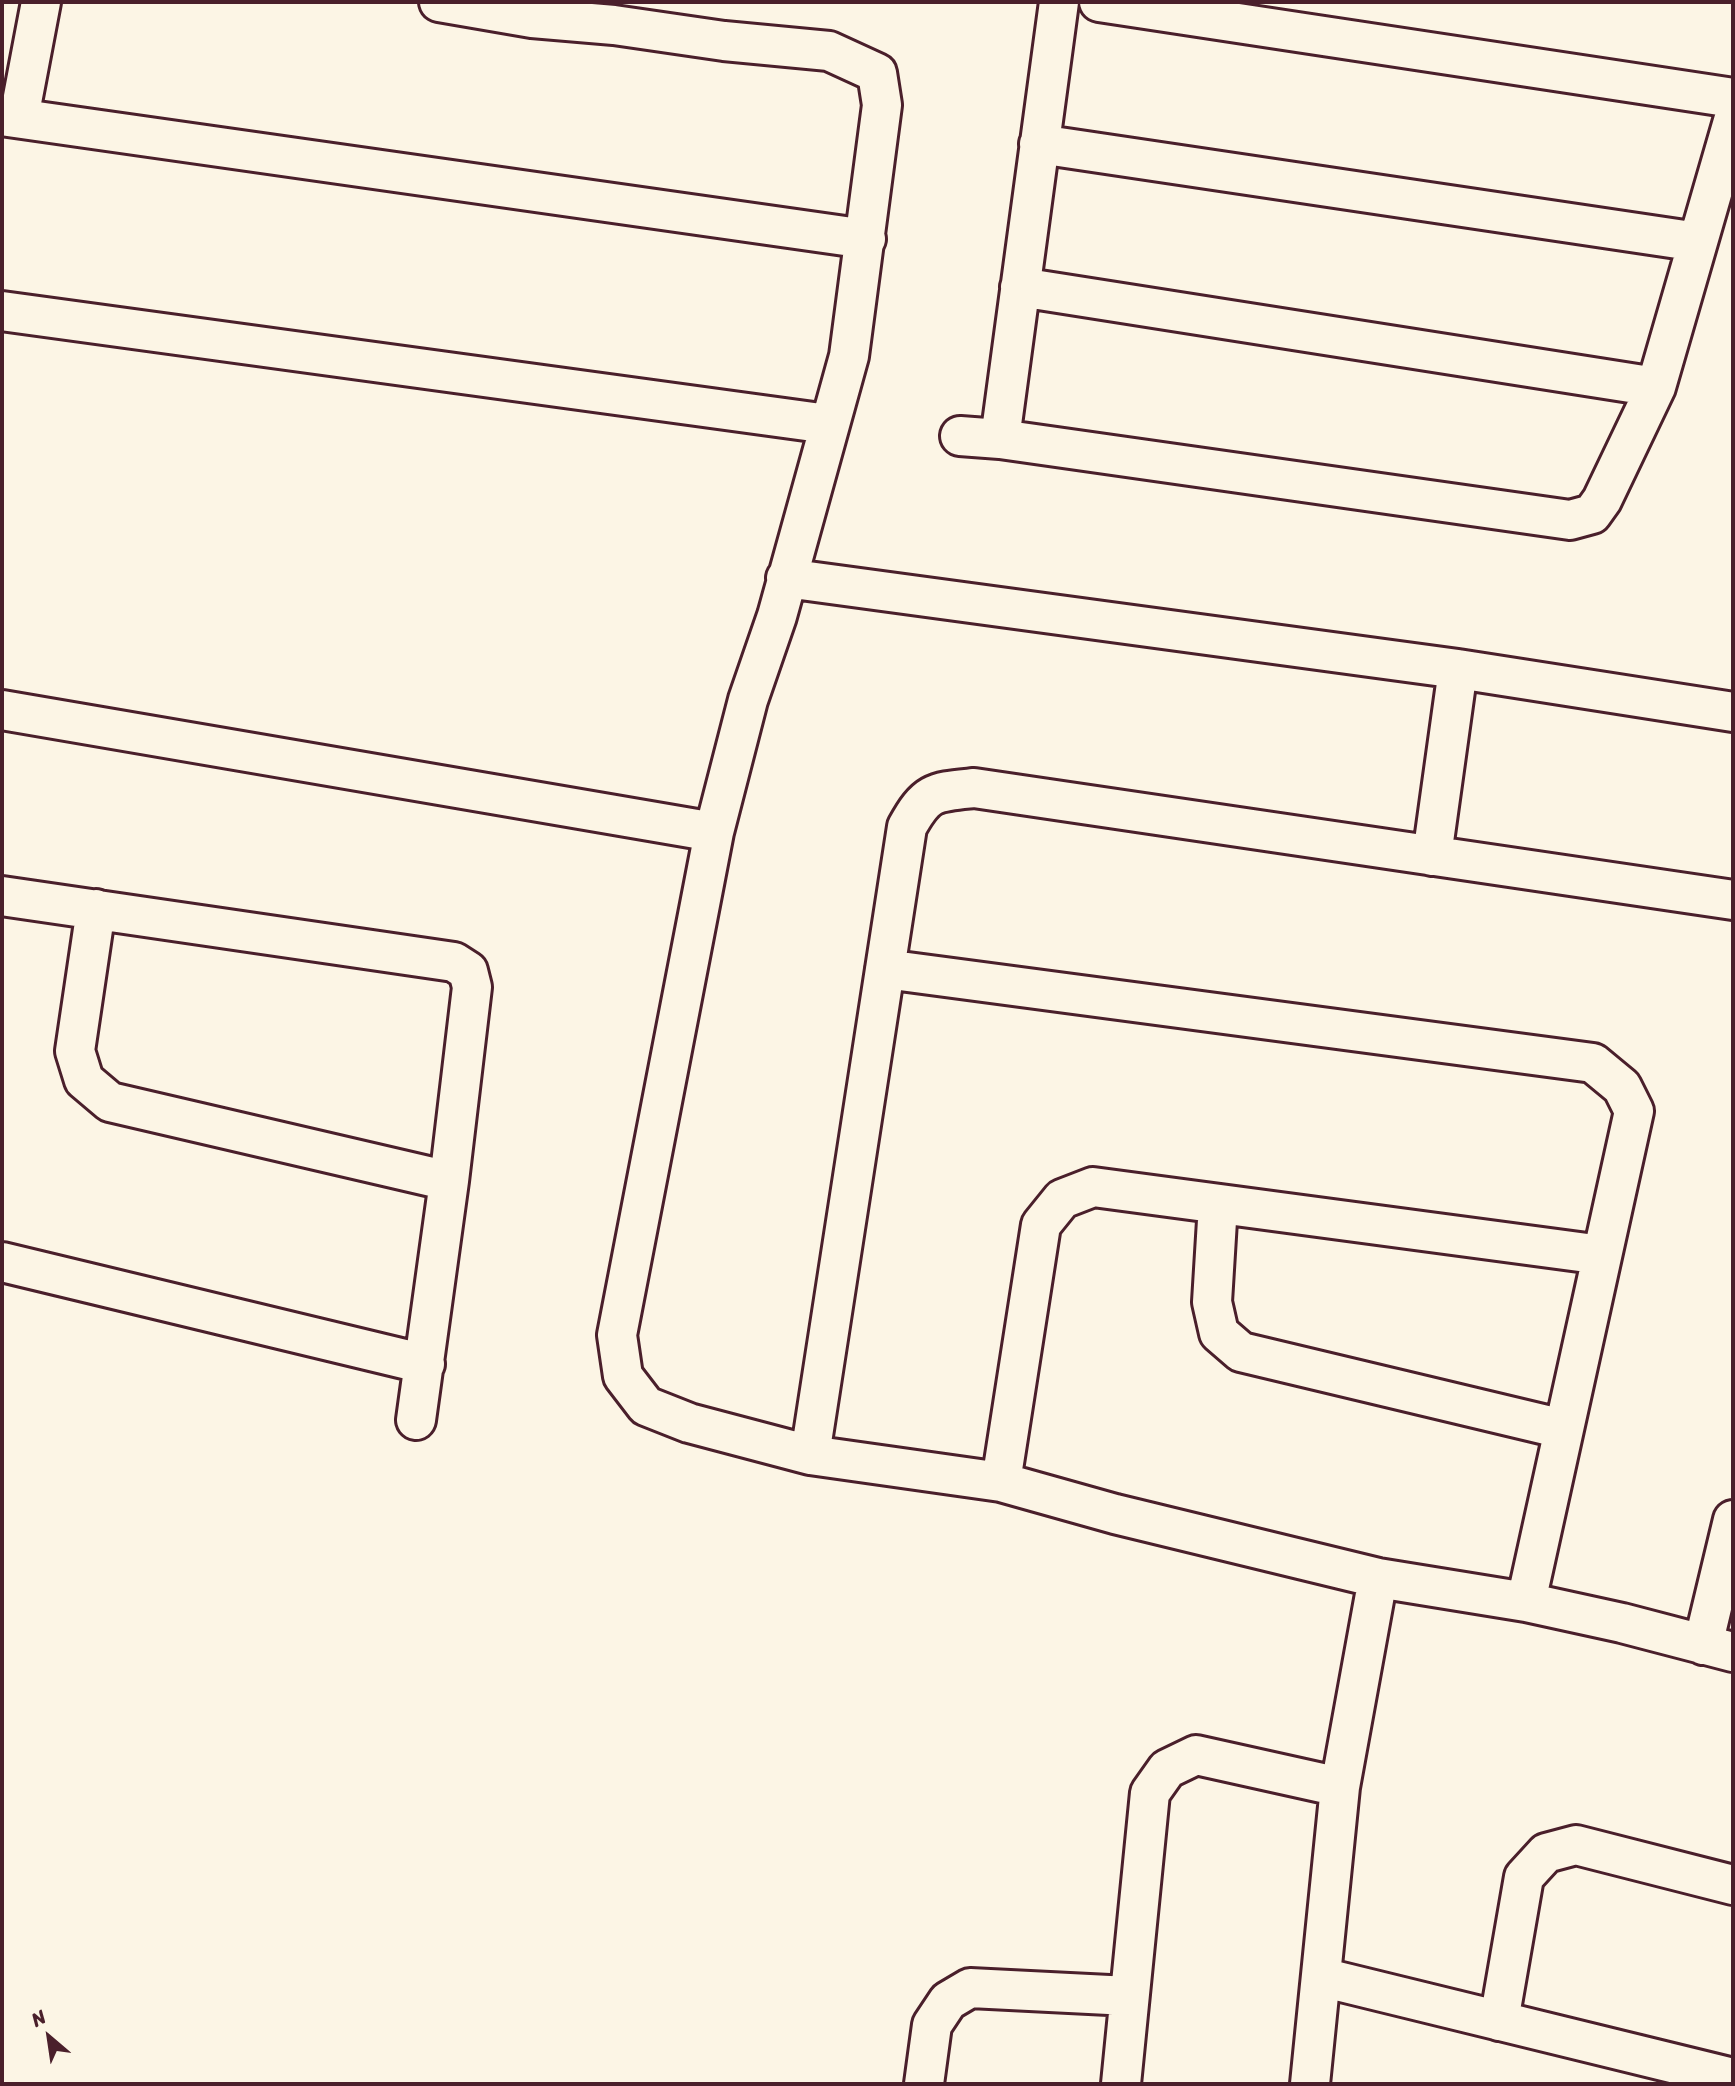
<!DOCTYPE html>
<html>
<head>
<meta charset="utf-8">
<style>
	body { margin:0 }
	#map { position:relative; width:1735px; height:2086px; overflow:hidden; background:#fcf5e5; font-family:Sriracha,sans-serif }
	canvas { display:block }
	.frame { position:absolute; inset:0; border:4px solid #4a1f2b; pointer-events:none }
	.north { position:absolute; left:14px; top:2002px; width:70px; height:70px; -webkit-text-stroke:5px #fcf5e5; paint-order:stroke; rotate:331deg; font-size:19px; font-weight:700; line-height:28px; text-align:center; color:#4a1f2b }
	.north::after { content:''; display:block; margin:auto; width:24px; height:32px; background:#4a1f2b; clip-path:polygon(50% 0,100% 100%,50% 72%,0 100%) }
</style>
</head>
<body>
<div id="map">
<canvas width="1735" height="2086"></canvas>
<div class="frame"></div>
<div class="north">N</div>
</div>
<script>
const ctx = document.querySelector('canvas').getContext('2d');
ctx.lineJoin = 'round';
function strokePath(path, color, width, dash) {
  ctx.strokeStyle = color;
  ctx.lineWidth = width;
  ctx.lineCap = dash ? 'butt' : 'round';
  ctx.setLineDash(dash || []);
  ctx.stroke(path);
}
const minor = new Path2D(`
	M 439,2 L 532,18 L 614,25 L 724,41 L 829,51 L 877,73 L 882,105 L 849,356 L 777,616 L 748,700 L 714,832 L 617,1335 L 623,1376 L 646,1406 L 689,1423 L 810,1455 L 1001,1482 L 1115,1514 L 1378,1578 L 1526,1602 L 1622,1623 L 1733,1652
	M 1099,2 L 1733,98
	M 2,116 L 866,239
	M 19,118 L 41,2
	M 1039,144 L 1698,242
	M 1020,287 L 1656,387
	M 2,311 L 828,424
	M 960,436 L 1000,439 L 1570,520 L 1592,514 L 1602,500 L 1656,387 L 1733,121
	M 1000,439 L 1059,2
	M 786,578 L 1458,669 L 1733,712
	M 2,710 L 714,832
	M 1432,856 L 1458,669
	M 2,896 L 454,962 L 468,971 L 472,987 L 449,1181 L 416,1420
	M 96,909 L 75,1051 L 84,1080 L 110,1102 L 449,1181
	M 885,969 L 1593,1063 L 1622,1087 L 1634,1111 L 1526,1602
	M 1218,1204 L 1212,1302 L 1219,1333 L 1241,1352 L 1563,1429
	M 2,1262 L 425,1364
	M 810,1455 L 907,827 C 927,791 934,792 974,788 L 1733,900
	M 1001,1482 L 1041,1225 L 1062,1199 L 1093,1187 L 1602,1255
	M 1703,1645 L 1733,1520
	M 1321,1977 L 1733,2078
	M 1499,2021 L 1524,1877 L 1546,1853 L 1576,1845 L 1733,1885
	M 924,2084 L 932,2025 L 948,2001 L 970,1988 L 1129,1996
	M 1121,2084 L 1150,1793 L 1167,1769 L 1196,1755 L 1340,1787
	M 1310,2084 L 1340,1787 L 1378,1578`);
strokePath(minor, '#4a1f2b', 44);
strokePath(minor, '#fcf5e5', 38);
</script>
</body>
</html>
